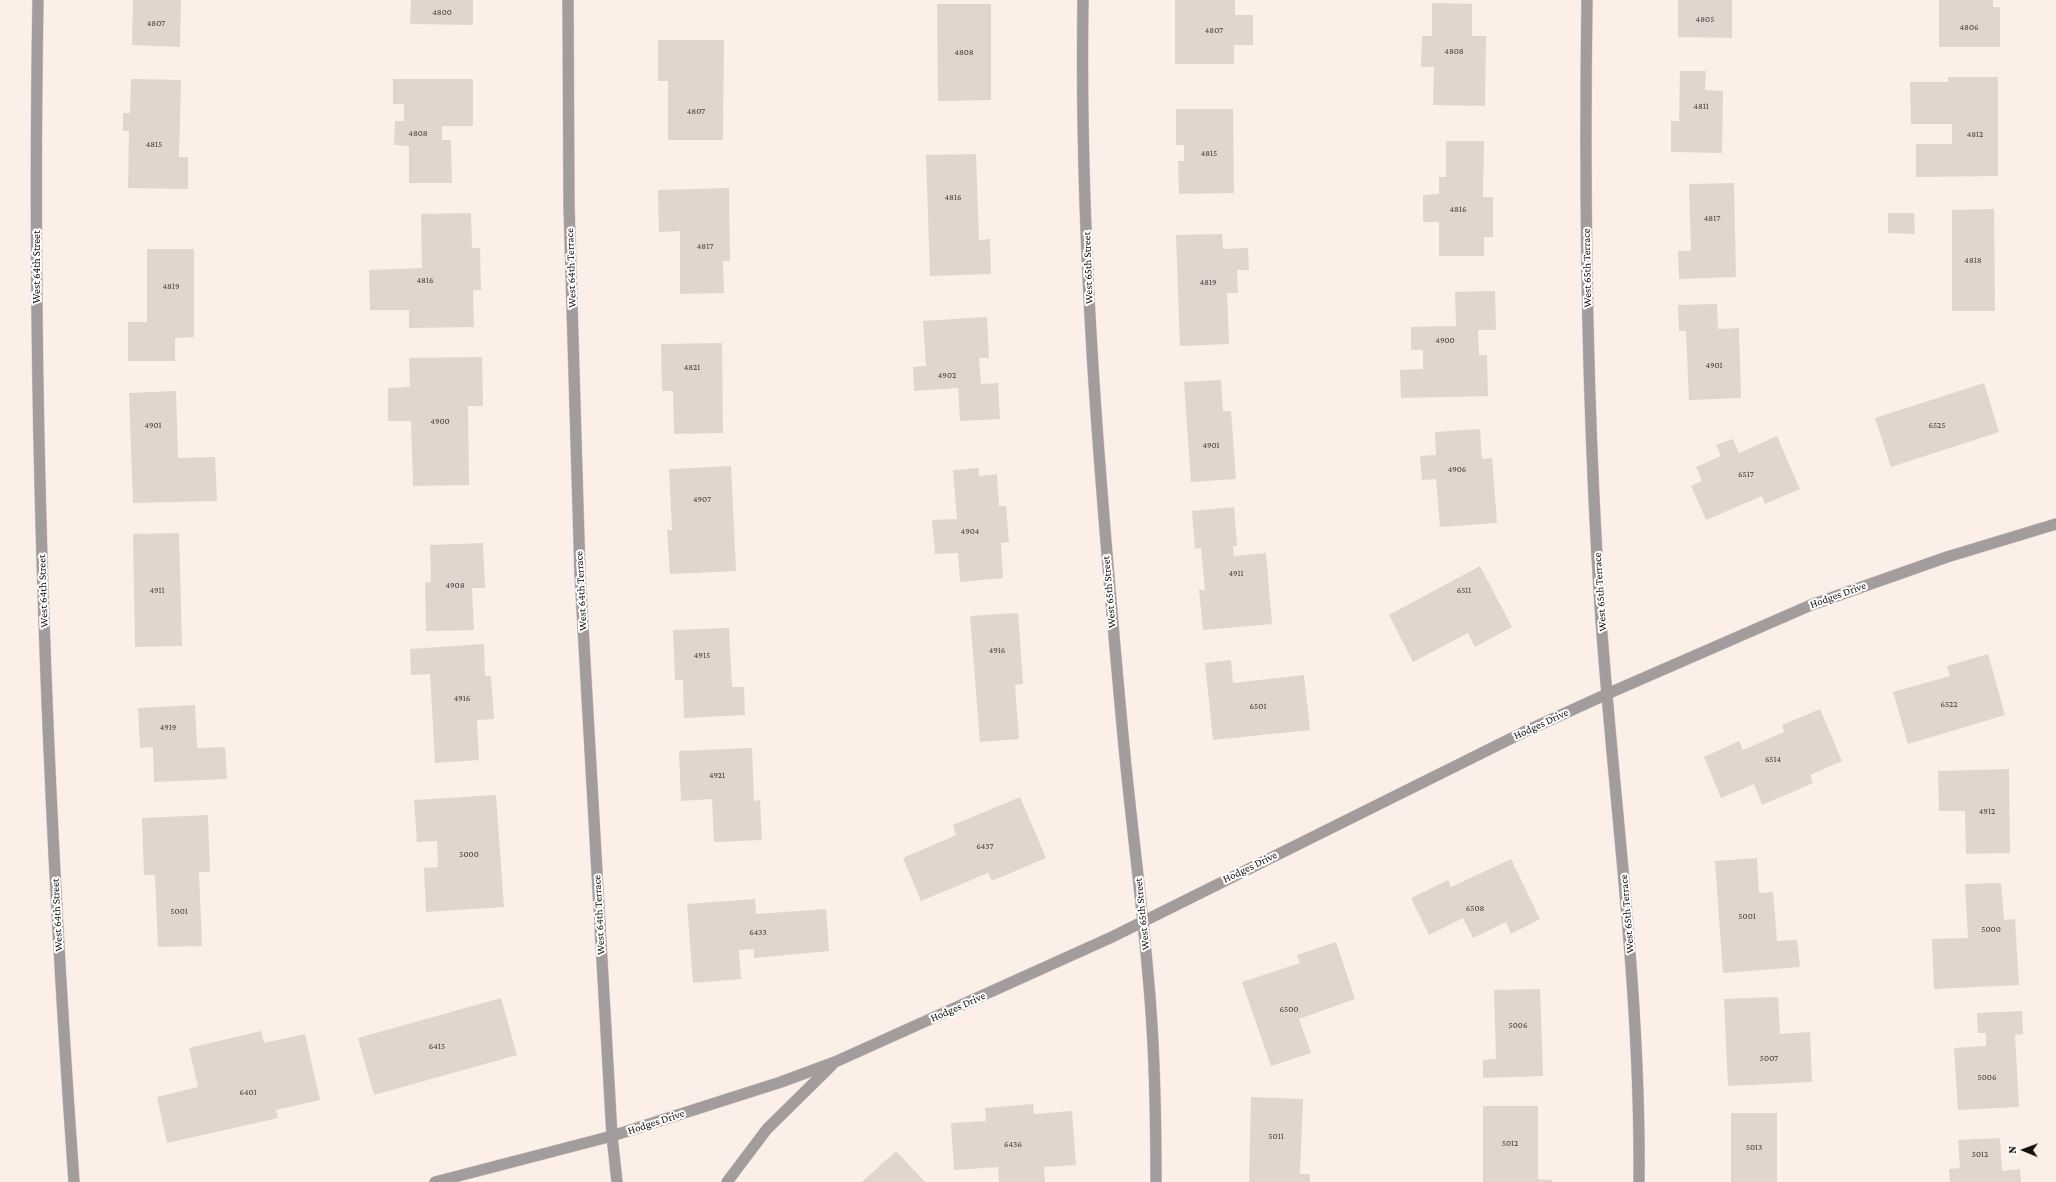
<!DOCTYPE html>
<html>
<head>
<meta charset="utf-8">
<style>
	body { margin:0 }
	#map { position:relative; width:2056px; height:1182px; overflow:hidden; background:#fcefe8; font-family:"Crimson Pro",serif }
	canvas { display:block }
	.north { position:absolute; left:2004px; top:1130px; width:40px; height:40px; -webkit-text-stroke:3px #fff; paint-order:stroke; rotate:271deg; font-size:11px; font-weight:700; line-height:16px; text-align:center; color:#130f0c }
	.north::after { content:''; display:block; margin:auto; width:14px; height:18px; background:#130f0c; clip-path:polygon(50% 0,100% 100%,50% 72%,0 100%) }
</style>
</head>
<body>
<div id="map">
<canvas width="2056" height="1182"></canvas>
<div class="north">N</div>
</div>
<script>
const ctx = document.querySelector('canvas').getContext('2d');
ctx.lineJoin = 'round';
function fillPath(path, color) {
  ctx.fillStyle = color;
  ctx.fill(path, 'evenodd');
}
function strokePath(path, color, width, dash) {
  ctx.strokeStyle = color;
  ctx.lineWidth = width;
  ctx.lineCap = dash ? 'butt' : 'round';
  ctx.setLineDash(dash || []);
  ctx.stroke(path);
}
function drawText(font, color, halo, rows, align = 'center') {
  ctx.font = font + ' "Crimson Pro",serif';
  ctx.lineWidth = 4;
  ctx.setLineDash([]);
  ctx.textBaseline = 'middle';
  ctx.strokeStyle = halo;
  ctx.fillStyle = color;
  for (const [text, x, y, turn = 0] of rows) {
    ctx.save();
    ctx.translate(x, y);
    ctx.rotate((+turn || 0) * Math.PI / 180);
    ctx.textAlign = isNaN(turn) ? turn : align;
    if (halo) ctx.strokeText(text, 0, 0);
    ctx.fillText(text, 0, 0);
    ctx.restore();
  }
}
const building = new Path2D(`
	M 133,0 L 181,0 L 180,47 L 132,45 Z
	M 411,0 L 473,0 L 473,25 L 410,24 Z
	M 1175,0 L 1235,0 L 1235,15 L 1253,15 L 1253,45 L 1234,45 L 1234,64 L 1175,64 Z
	M 1678,0 L 1732,0 L 1732,38 L 1678,37 Z
	M 1939,0 L 1993,0 L 1993,7 L 2000,7 L 2000,47 L 1939,47 Z
	M 1432,3 L 1472,4 L 1472,36 L 1486,36 L 1485,106 L 1433,105 L 1434,67 L 1421,67 L 1422,36 L 1432,36 Z
	M 937,4 L 991,4 L 991,100 L 938,101 Z
	M 658,40 L 724,40 L 723,140 L 668,140 L 668,81 L 658,81 Z
	M 1680,71 L 1706,71 L 1705,90 L 1723,91 L 1722,153 L 1671,152 L 1671,121 L 1679,121 Z
	M 1948,77 L 1998,77 L 1998,176 L 1916,177 L 1916,144 L 1952,144 L 1952,124 L 1911,124 L 1910,82 L 1948,82 Z
	M 131,79 L 181,80 L 179,157 L 188,157 L 188,189 L 128,188 L 129,131 L 123,131 L 123,113 L 130,113 Z
	M 393,79 L 473,79 L 473,126 L 442,126 L 442,140 L 451,140 L 452,183 L 409,183 L 409,146 L 394,145 L 395,121 L 404,121 L 404,104 L 393,104 Z
	M 1176,109 L 1233,109 L 1234,193 L 1179,194 L 1178,161 L 1184,161 L 1184,145 L 1176,145 Z
	M 1446,141 L 1484,141 L 1483,197 L 1493,197 L 1493,237 L 1484,237 L 1484,256 L 1439,256 L 1439,222 L 1423,222 L 1423,195 L 1439,194 L 1439,177 L 1446,177 Z
	M 976,154 L 979,240 L 990,239 L 991,274 L 930,276 L 926,155 Z
	M 1734,183 L 1736,277 L 1679,279 L 1678,251 L 1691,251 L 1689,184 Z
	M 729,188 L 730,261 L 723,261 L 724,293 L 680,294 L 680,231 L 659,232 L 658,190 Z
	M 1994,209 L 1995,311 L 1952,311 L 1952,210 Z
	M 471,213 L 472,248 L 480,248 L 481,290 L 473,290 L 474,327 L 409,328 L 409,310 L 370,310 L 369,270 L 422,268 L 421,214 Z
	M 1888,213 L 1914,213 L 1915,234 L 1888,233 Z
	M 1222,234 L 1223,249 L 1248,248 L 1249,270 L 1237,270 L 1238,293 L 1227,293 L 1229,344 L 1180,346 L 1176,235 Z
	M 147,249 L 194,249 L 194,337 L 175,338 L 175,361 L 128,361 L 128,322 L 147,322 Z
	M 1495,291 L 1496,330 L 1478,330 L 1479,355 L 1487,355 L 1488,396 L 1401,398 L 1400,370 L 1423,369 L 1423,350 L 1411,350 L 1411,327 L 1456,326 L 1455,292 Z
	M 1717,304 L 1718,329 L 1739,328 L 1741,398 L 1689,400 L 1686,331 L 1679,331 L 1678,305 Z
	M 987,317 L 989,358 L 979,358 L 981,384 L 998,383 L 1000,419 L 960,421 L 958,388 L 914,391 L 913,367 L 926,366 L 923,321 Z
	M 722,343 L 723,433 L 674,434 L 673,391 L 662,391 L 661,344 Z
	M 482,357 L 483,406 L 468,406 L 469,485 L 413,486 L 411,421 L 388,421 L 388,388 L 410,387 L 409,358 Z
	M 1221,380 L 1223,411 L 1231,411 L 1236,479 L 1191,482 L 1184,382 Z
	M 1984,383 L 1999,432 L 1891,467 L 1875,418 Z
	M 176,391 L 178,458 L 215,457 L 217,501 L 133,503 L 129,393 Z
	M 1480,429 L 1482,459 L 1492,458 L 1497,523 L 1440,527 L 1436,479 L 1422,480 L 1420,456 L 1436,455 L 1435,432 Z
	M 1777,436 L 1800,489 L 1765,504 L 1762,496 L 1706,520 L 1691,486 L 1702,481 L 1696,467 L 1721,456 L 1716,445 L 1733,439 L 1739,453 Z
	M 731,466 L 736,571 L 670,574 L 667,530 L 672,530 L 669,469 Z
	M 979,468 L 979,476 L 997,474 L 999,506 L 1006,506 L 1009,542 L 1001,543 L 1003,578 L 960,582 L 958,553 L 935,554 L 932,520 L 957,519 L 953,470 Z
	M 1234,507 L 1237,546 L 1233,546 L 1234,556 L 1266,553 L 1272,624 L 1203,630 L 1199,590 L 1205,590 L 1201,548 L 1195,549 L 1192,511 Z
	M 179,533 L 182,646 L 135,647 L 133,534 Z
	M 483,543 L 485,588 L 472,588 L 474,630 L 426,631 L 425,583 L 431,582 L 430,545 Z
	M 1480,566 L 1512,627 L 1475,647 L 1468,633 L 1413,662 L 1389,615 Z
	M 1018,613 L 1023,684 L 1015,685 L 1019,739 L 980,742 L 970,616 Z
	M 729,628 L 732,687 L 744,687 L 745,715 L 684,718 L 683,680 L 675,680 L 673,630 Z
	M 484,644 L 485,676 L 491,676 L 494,719 L 477,720 L 479,760 L 435,763 L 430,674 L 411,675 L 410,649 Z
	M 1988,654 L 2005,715 L 1908,744 L 1893,692 L 1950,676 L 1947,666 Z
	M 1231,660 L 1233,683 L 1304,675 L 1310,730 L 1213,740 L 1205,663 Z
	M 195,705 L 197,748 L 225,747 L 227,779 L 154,782 L 153,747 L 140,748 L 138,708 Z
	M 1820,709 L 1842,761 L 1810,775 L 1813,783 L 1762,805 L 1754,784 L 1721,798 L 1704,757 L 1739,741 L 1743,750 L 1784,732 L 1782,725 Z
	M 752,748 L 754,801 L 760,800 L 762,840 L 714,842 L 712,799 L 681,801 L 679,751 Z
	M 2009,769 L 2010,853 L 1966,854 L 1965,811 L 1939,811 L 1938,771 Z
	M 496,795 L 504,907 L 426,912 L 424,868 L 438,867 L 437,841 L 417,842 L 414,800 Z
	M 1020,797 L 1046,858 L 992,881 L 988,873 L 921,901 L 903,858 L 956,835 L 953,825 Z
	M 208,815 L 210,872 L 199,872 L 202,946 L 158,947 L 155,875 L 144,875 L 142,818 Z
	M 1757,858 L 1759,893 L 1773,892 L 1777,941 L 1797,940 L 1800,967 L 1723,973 L 1715,861 Z
	M 1511,859 L 1540,919 L 1511,934 L 1506,922 L 1473,938 L 1463,918 L 1429,935 L 1411,898 L 1448,880 L 1451,887 Z
	M 2001,883 L 2004,920 L 2015,919 L 2019,985 L 1934,989 L 1932,939 L 1968,938 L 1965,884 Z
	M 755,899 L 756,914 L 826,909 L 829,951 L 754,958 L 754,949 L 739,950 L 741,979 L 693,983 L 687,904 Z
	M 1336,942 L 1355,999 L 1299,1019 L 1311,1053 L 1271,1066 L 1242,982 L 1300,963 L 1297,955 Z
	M 1540,989 L 1543,1076 L 1483,1078 L 1483,1060 L 1496,1059 L 1494,990 Z
	M 1778,997 L 1780,1034 L 1810,1032 L 1812,1082 L 1728,1086 L 1724,999 Z
	M 501,998 L 517,1055 L 374,1095 L 358,1038 Z
	M 2022,1011 L 2023,1034 L 2015,1035 L 2019,1107 L 1958,1110 L 1954,1048 L 1986,1046 L 1986,1033 L 1978,1033 L 1977,1013 Z
	M 261,1031 L 264,1043 L 305,1034 L 320,1100 L 276,1110 L 278,1118 L 167,1143 L 157,1097 L 198,1087 L 189,1048 Z
	M 1251,1097 L 1303,1099 L 1300,1174 L 1310,1174 L 1310,1182 L 1249,1182 Z
	M 1033,1104 L 1034,1114 L 1072,1111 L 1076,1165 L 1044,1167 L 1045,1182 L 999,1182 L 998,1167 L 954,1170 L 951,1123 L 986,1121 L 985,1108 Z
	M 1483,1106 L 1538,1106 L 1538,1179 L 1552,1180 L 1552,1182 L 1483,1182 Z
	M 1731,1113 L 1777,1113 L 1777,1182 L 1731,1182 Z
	M 2000,1138 L 2002,1171 L 2020,1169 L 2021,1182 L 1950,1182 L 1949,1169 L 1960,1168 L 1958,1140 Z
	M 896,1151 L 925,1182 L 862,1182 Z`);
const minor = new Path2D(`
	M 38,0 C 31,395 46,788 74,1182
	M 568,0 L 569,205 L 580,574 L 612,1136 L 617,1182
	M 1083,0 C 1079,243 1100,484 1122,725 C 1130,816 1143,906 1150,998 C 1155,1059 1156,1120 1156,1182
	M 1587,0 C 1584,202 1587,405 1600,606 C 1613,798 1641,989 1639,1182
	M 435,1182 L 612,1136 L 781,1082 L 835,1062 L 1112,937 L 1526,731 L 1607,694 L 1811,605 L 1947,557 L 2056,524
	M 727,1182 L 767,1129 L 832,1065`);
const numberNames = [
	["4800",442,12],
	["4805",1705,19],
	["4807",156,23],
	["4806",1969,27],
	["4807",1214,30],
	["4808",1454,51],
	["4808",964,52],
	["4811",1701,106],
	["4807",696,111],
	["4808",418,133],
	["4812",1975,134],
	["4815",154,144],
	["4815",1209,153],
	["4816",953,197],
	["4816",1458,209],
	["4817",1712,218],
	["4817",705,246],
	["4818",1973,260],
	["4816",425,280],
	["4819",1208,282],
	["4819",171,286],
	["4900",1445,340],
	["4901",1714,365],
	["4821",692,367],
	["4902",947,375],
	["4900",440,421],
	["4901",153,425],
	["6525",1937,425],
	["4901",1211,445],
	["4906",1457,469],
	["6517",1746,474],
	["4907",702,499],
	["4904",970,531],
	["4911",1236,573],
	["4908",455,585],
	["4911",157,590],
	["6511",1464,590],
	["4916",997,650],
	["4915",702,655],
	["4916",462,698],
	["6522",1949,704],
	["6501",1258,706],
	["4919",168,727],
	["6514",1773,759],
	["4921",717,775],
	["4912",1987,811],
	["6437",985,846],
	["5000",469,854],
	["6508",1475,908],
	["5001",179,911],
	["5001",1747,916],
	["5000",1991,929],
	["6433",758,932],
	["6500",1289,1009],
	["5006",1518,1025],
	["6415",437,1046],
	["5007",1769,1058],
	["5006",1987,1077],
	["6401",248,1092],
	["5011",1276,1136],
	["5012",1510,1143],
	["6436",1013,1144],
	["5013",1754,1147],
	["5012",1980,1154]
];
const streetNames = [
	["West 64th Street",37,267,-90],
	["West 64th Terrace",571,268,-92],
	["West 65th Street",1088,268,-92],
	["West 65th Terrace",1587,268,-91],
	["West 64th Street",43,591,-92],
	["West 64th Terrace",581,591,-93],
	["West 65th Street",1109,592,-95],
	["West 65th Terrace",1600,592,-94],
	["Hodges Drive",1838,595,-20],
	["Hodges Drive",1541,724,-25],
	["Hodges Drive",1250,867,-26],
	["West 65th Street",1142,914,-96],
	["West 65th Terrace",1627,914,-95],
	["West 64th Street",57,915,-93],
	["West 64th Terrace",599,915,-93],
	["Hodges Drive",958,1007,-24],
	["Hodges Drive",656,1122,-18]
];
fillPath(building, '#e2d5ce');
strokePath(minor, '#d7cbc5', 12);
strokePath(minor, '#a39c9d', 11);
drawText('9px', '#47403c', null, numberNames);
drawText('11px', '#130f0c', '#fff', streetNames);
</script>
</body>
</html>
